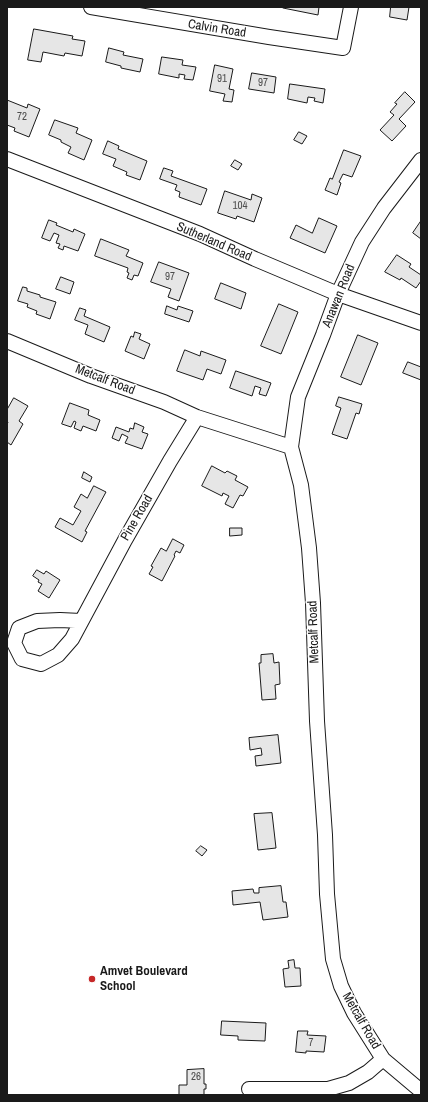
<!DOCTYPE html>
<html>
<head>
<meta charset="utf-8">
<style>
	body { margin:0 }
	#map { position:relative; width:428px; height:1102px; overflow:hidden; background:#fff; font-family:"Archivo Narrow",sans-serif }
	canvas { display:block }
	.frame { position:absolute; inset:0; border:8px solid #1a1a1a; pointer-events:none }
</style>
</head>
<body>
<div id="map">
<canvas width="428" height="1102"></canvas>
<div class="frame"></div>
</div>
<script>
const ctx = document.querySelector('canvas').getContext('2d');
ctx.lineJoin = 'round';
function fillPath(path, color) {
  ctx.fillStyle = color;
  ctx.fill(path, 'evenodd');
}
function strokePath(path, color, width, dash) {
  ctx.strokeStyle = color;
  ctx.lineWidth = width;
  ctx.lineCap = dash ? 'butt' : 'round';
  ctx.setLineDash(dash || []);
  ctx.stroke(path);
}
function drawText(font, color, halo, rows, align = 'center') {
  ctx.font = font + ' "Archivo Narrow",sans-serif';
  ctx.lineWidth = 3;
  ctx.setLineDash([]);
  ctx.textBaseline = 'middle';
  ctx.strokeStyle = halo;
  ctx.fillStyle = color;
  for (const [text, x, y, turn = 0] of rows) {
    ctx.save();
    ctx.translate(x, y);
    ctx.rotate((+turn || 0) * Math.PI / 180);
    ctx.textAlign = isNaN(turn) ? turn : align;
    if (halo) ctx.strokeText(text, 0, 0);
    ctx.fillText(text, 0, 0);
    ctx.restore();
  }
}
const building = new Path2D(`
	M 283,7 L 319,7 L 318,15 L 283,8 Z
	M 391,7 L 409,7 L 407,20 L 390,17 Z
	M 34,29 L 73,36 L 72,39 L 85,41 L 82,56 L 65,53 L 64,56 L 43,52 L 41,62 L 28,60 Z
	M 109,48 L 124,52 L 123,55 L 143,59 L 140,72 L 121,68 L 121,66 L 106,62 Z
	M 162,57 L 183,60 L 182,65 L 196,67 L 193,80 L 184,79 L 185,75 L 179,74 L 179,78 L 159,74 Z
	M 215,65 L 233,69 L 229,89 L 234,90 L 232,102 L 223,101 L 225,94 L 210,91 Z
	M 252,73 L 276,77 L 274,93 L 249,89 Z
	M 290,84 L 325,89 L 323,103 L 314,101 L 315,98 L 308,97 L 307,103 L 288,99 Z
	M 405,92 L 415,102 L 399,119 L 406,126 L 392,141 L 380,130 L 394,115 L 390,112 L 397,104 L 395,103 Z
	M 7,100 L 27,108 L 28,104 L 40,109 L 29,137 L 14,131 L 15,128 L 7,125 Z
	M 55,120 L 78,128 L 76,133 L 92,140 L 84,160 L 68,153 L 71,147 L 61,142 L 61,140 L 49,135 Z
	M 299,132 L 307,136 L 302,144 L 294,140 Z
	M 108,141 L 119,146 L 118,149 L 147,161 L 140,180 L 126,175 L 127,172 L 113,166 L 116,159 L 103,154 Z
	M 344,150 L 361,156 L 352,177 L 343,174 L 339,182 L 341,183 L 337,195 L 325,190 L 330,178 L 332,179 Z
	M 235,160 L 242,164 L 238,170 L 231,166 Z
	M 164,168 L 173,171 L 171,176 L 207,189 L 201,205 L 179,197 L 180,192 L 175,190 L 177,185 L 160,179 Z
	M 225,191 L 251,200 L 252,194 L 262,198 L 254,222 L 237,216 L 236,219 L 218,213 Z
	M 319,218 L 337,226 L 325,253 L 290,238 L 296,225 L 312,233 Z
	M 49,220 L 57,223 L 56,225 L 73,232 L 74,229 L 85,234 L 78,251 L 64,246 L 63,250 L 58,248 L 60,244 L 56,243 L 59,235 L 54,233 L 50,241 L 42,238 Z
	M 421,221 L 421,239 L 413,233 Z
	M 101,239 L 129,250 L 126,256 L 143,263 L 138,276 L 134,275 L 132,280 L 127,278 L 129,273 L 127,272 L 128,268 L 95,256 Z
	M 397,255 L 411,264 L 409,267 L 421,275 L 421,281 L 416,288 L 401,278 L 400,280 L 385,272 Z
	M 159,262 L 189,273 L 179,301 L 168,297 L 171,289 L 151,282 Z
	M 61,277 L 74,282 L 70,294 L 56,289 Z
	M 221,283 L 246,293 L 241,309 L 215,299 Z
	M 23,287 L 27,288 L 27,291 L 40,295 L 40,297 L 56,302 L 50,319 L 36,314 L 37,311 L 27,307 L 28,304 L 18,301 Z
	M 279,304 L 298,312 L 281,354 L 261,346 Z
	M 167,306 L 177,310 L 178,306 L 193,311 L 189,322 L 165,314 Z
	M 80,308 L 86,310 L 84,316 L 110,327 L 104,342 L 85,334 L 88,325 L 75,320 Z
	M 135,332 L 141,334 L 139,339 L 150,344 L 144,359 L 125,351 L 131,336 L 133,337 Z
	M 358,335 L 378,343 L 361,385 L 341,377 Z
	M 185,350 L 200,356 L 201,351 L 226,360 L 221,374 L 207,369 L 203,380 L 177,371 Z
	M 408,362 L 421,367 L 421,380 L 403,373 Z
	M 236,371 L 271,383 L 266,396 L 259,394 L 261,388 L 255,386 L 252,396 L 230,388 Z
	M 339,397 L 362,404 L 359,414 L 356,413 L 347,439 L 332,434 L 341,408 L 336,406 Z
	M 14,398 L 28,406 L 19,421 L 23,424 L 11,445 L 7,442 L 7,425 L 8,422 L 7,422 L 7,410 Z
	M 70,403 L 89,410 L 88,415 L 100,420 L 96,431 L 83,426 L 81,431 L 74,428 L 76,422 L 74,421 L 71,427 L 62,424 Z
	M 135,423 L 144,427 L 142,432 L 148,434 L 142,449 L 125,443 L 128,437 L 122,434 L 119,441 L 112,438 L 116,427 L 129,432 L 130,428 L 133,429 Z
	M 212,466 L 225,473 L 227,471 L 237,476 L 235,480 L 248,487 L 243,496 L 240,495 L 233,508 L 225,504 L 229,496 L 223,493 L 222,496 L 202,486 Z
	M 84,472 L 92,477 L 90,482 L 82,478 Z
	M 94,486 L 106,492 L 85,531 L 87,532 L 82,542 L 55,527 L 60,518 L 73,525 L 81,511 L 74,507 L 81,494 L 87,498 Z
	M 230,528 L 242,528 L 242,535 L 230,536 Z
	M 173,539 L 184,545 L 180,553 L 176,551 L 174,555 L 175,556 L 162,581 L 149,574 L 153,567 L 151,566 L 161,548 L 166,551 Z
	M 37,570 L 44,574 L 46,571 L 60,580 L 49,598 L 38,591 L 42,584 L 38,582 L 39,580 L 33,576 Z
	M 273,654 L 274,663 L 279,662 L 280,684 L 275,685 L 276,699 L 262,700 L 259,663 L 261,663 L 261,655 Z
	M 278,735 L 281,763 L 256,766 L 255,756 L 262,755 L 261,748 L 250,750 L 249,738 Z
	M 272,813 L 276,848 L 258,850 L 254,814 Z
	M 201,846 L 207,850 L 202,856 L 196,851 Z
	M 281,886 L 283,902 L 286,902 L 288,917 L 263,920 L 260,902 L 233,905 L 232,891 L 253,889 L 254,893 L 259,893 L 259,888 Z
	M 294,960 L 295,968 L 300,968 L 301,986 L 285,987 L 283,969 L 289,968 L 288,961 Z
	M 222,1021 L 266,1023 L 265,1041 L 238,1040 L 238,1036 L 221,1035 Z
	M 298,1031 L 308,1031 L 307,1035 L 326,1036 L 324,1052 L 306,1051 L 306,1053 L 296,1052 Z
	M 204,1069 L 204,1084 L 206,1084 L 206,1089 L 204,1089 L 204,1095 L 179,1095 L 179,1085 L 187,1085 L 187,1070 Z`);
const minor = new Path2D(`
	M 91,7 L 269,37 L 343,48 L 351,7
	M 7,159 L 200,234 L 255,259 L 338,294 L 421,323
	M 421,160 L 384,208 L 362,242 L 338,294 L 323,335 L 298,397 L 291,447 L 301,485 L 309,548 L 313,603 L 317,721 L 325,835 L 327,894 L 333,959 L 341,986 L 354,1013 L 383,1059 L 421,1091
	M 7,341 L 91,376 L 164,402 L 197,417 L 291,447
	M 81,621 L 60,620 L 37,621 L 19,628 L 14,643 L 22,659 L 41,664 L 58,655 L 72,639 L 125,540 L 170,461 L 197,417
	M 249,1089 L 328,1089 L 349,1083 L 368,1072 L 383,1059`);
const markers = [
	[92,979,4,"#c62828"]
];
const numberNames = [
	["91",222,79],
	["97",263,83],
	["72",22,117],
	["104",240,206],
	["97",170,277],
	["7",311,1043],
	["26",196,1077]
];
const streetNames = [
	["Calvin Road",217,29,9],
	["Sutherland Road",214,242,23],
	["Anawan Road",339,296,-68],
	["Metcalf Road",105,380,21],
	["Pine Road",137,518,-60],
	["Metcalf Road",314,632,-92],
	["Metcalf Road",361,1021,60]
];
const poiNames = [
	["Amvet Boulevard",100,972],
	["School",100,987]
];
fillPath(building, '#e6e6e6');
strokePath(building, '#1a1a1a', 1);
strokePath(minor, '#1a1a1a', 16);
strokePath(minor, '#fff', 14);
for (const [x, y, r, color] of markers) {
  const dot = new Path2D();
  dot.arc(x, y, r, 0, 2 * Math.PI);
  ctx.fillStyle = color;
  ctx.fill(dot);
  strokePath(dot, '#fff', 1.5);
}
drawText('11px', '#4d4d4d', null, numberNames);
drawText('13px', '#1a1a1a', '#fff', streetNames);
drawText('bold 13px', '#1a1a1a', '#fff', poiNames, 'left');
</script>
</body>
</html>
